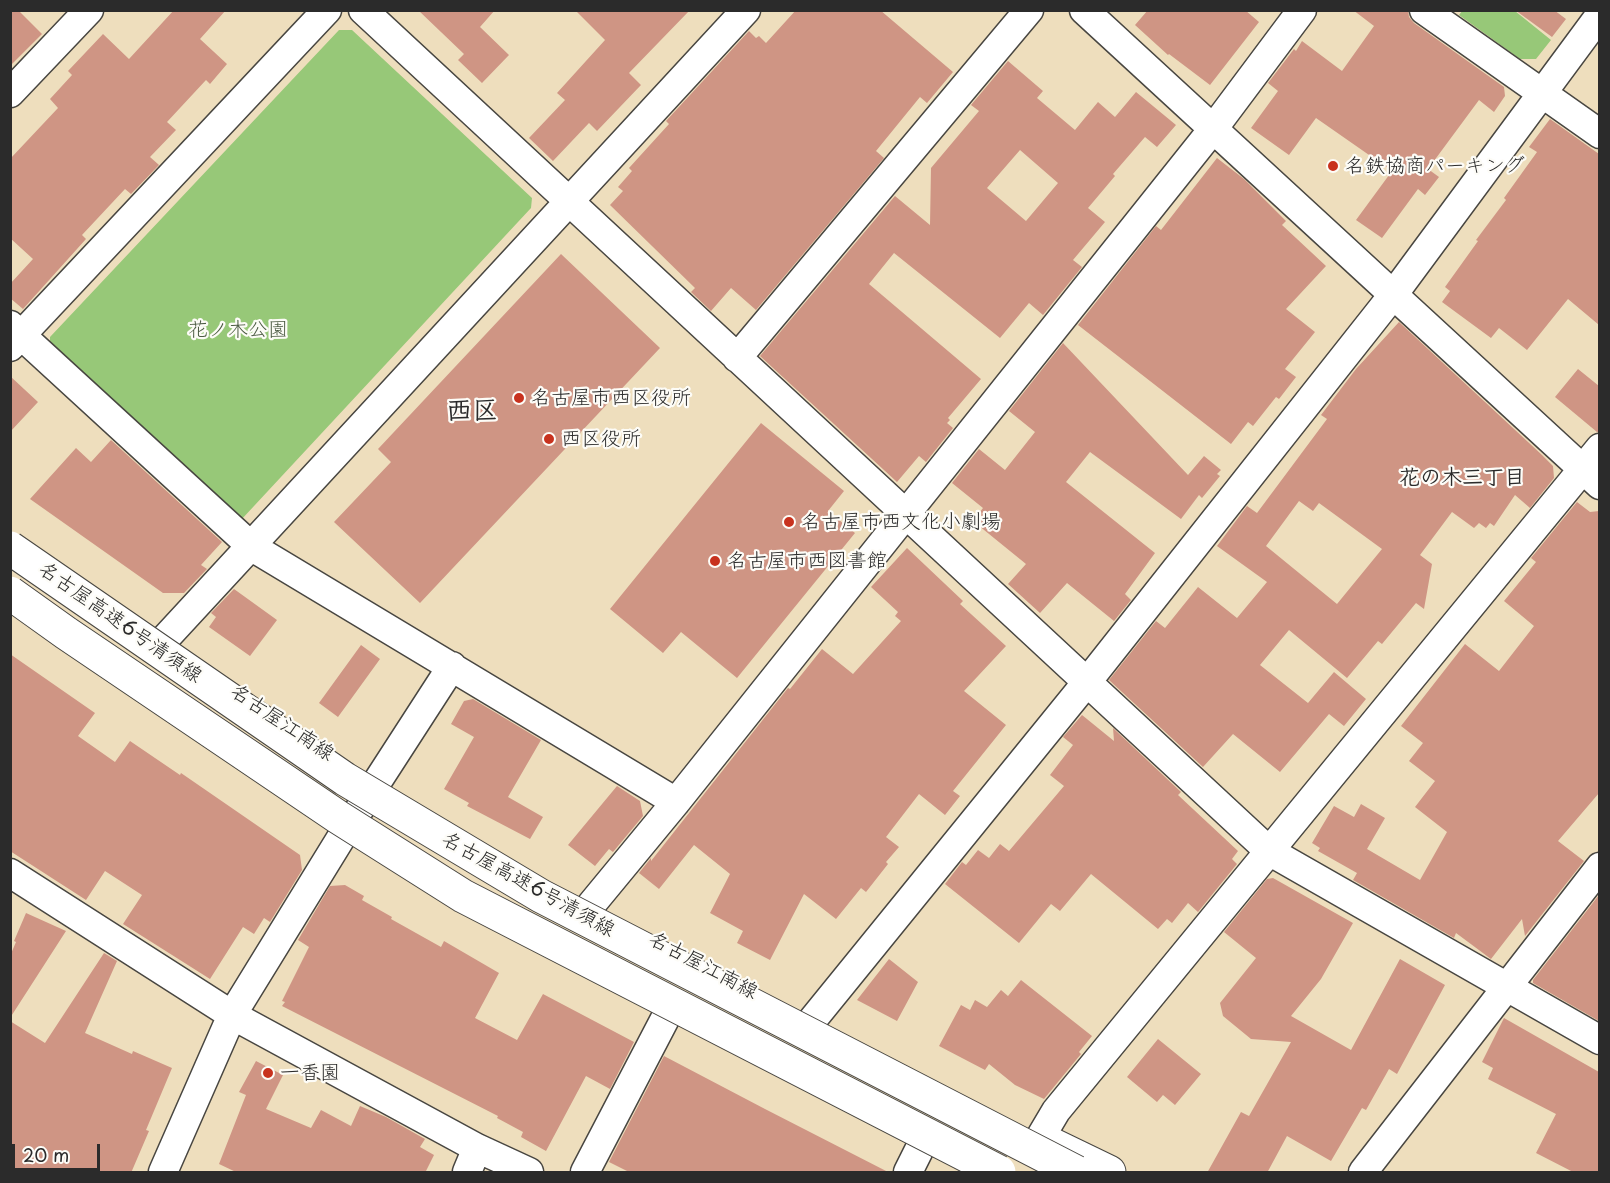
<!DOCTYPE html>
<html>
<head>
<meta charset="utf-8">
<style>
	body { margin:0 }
	#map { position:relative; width:1610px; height:1183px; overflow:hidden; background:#eedebd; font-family:"Playpen Sans",sans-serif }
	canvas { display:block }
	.frame { position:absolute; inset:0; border:12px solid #2b2b2b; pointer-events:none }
	.scale { position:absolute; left:12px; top:1144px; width:88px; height:27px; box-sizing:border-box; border:3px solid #2b2b2b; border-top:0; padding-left:8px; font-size:18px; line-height:21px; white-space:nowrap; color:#2b2b2b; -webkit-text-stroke:4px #fdfcf7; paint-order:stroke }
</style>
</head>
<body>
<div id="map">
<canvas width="1610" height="1183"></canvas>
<div class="frame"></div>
<div class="scale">20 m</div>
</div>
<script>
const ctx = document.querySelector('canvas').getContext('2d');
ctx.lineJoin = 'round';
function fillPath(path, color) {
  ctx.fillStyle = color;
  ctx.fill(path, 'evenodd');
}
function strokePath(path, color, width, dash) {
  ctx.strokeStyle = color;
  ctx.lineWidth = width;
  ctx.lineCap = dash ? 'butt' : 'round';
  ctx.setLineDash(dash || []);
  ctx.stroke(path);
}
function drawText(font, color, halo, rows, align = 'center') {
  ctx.font = font + ' "Playpen Sans","Klee One",sans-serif';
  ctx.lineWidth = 4.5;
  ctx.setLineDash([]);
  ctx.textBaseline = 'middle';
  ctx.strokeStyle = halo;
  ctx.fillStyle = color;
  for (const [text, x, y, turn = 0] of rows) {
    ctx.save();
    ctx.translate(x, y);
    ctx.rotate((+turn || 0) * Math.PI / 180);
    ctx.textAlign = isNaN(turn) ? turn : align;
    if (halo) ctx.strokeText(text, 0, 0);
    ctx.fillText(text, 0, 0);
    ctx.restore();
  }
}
const green = new Path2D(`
	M 1463,10 L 1515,11 L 1551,40 L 1536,59 L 1520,59 L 1459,15 Z
	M 339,30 L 352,30 L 532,198 L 531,208 L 241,520 L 50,350 L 50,337 Z`);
const building = new Path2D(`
	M 10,10 L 18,10 L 42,34 L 10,66 Z
	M 174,10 L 226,10 L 200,39 L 227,64 L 210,84 L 206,80 L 167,122 L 176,130 L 150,157 L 159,165 L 131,194 L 125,189 L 82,235 L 86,239 L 23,309 L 10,298 L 10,284 L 33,259 L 10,238 L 10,159 L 58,108 L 50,99 L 72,75 L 68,71 L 103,34 L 129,59 Z
	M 418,10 L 495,10 L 480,27 L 509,55 L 482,83 L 458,60 L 464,54 Z
	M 575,10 L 690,10 L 629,73 L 641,85 L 597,131 L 589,123 L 553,161 L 529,138 L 565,100 L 557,93 L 605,40 Z
	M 796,10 L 880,10 L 953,72 L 927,103 L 920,97 L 876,151 L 884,158 L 756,310 L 731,288 L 711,311 L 691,292 L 695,288 L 610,205 L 623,191 L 618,187 L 632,171 L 629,168 L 669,124 L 666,121 L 749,31 L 756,38 L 759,36 L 766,43 Z
	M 1148,10 L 1245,10 L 1259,22 L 1210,85 L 1169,54 L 1168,55 L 1135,25 Z
	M 1353,10 L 1408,10 L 1409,17 L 1414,23 L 1504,87 L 1505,96 L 1494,112 L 1479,100 L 1428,169 L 1439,177 L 1425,195 L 1418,189 L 1382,238 L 1356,220 L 1392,171 L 1316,118 L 1289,155 L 1251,128 L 1278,91 L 1268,83 L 1294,49 L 1296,51 L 1302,41 L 1342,71 L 1374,26 Z
	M 1515,10 L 1554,10 L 1566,19 L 1552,37 Z
	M 1008,61 L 1043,91 L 1037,98 L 1075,130 L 1098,102 L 1115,117 L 1136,92 L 1176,125 L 1157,147 L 1145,137 L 1113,174 L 1115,176 L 1088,208 L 1105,222 L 1073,260 L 1082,267 L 1043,315 L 1029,303 L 1000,338 L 894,253 L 869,284 L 981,379 L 948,418 L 950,420 L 947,423 L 953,428 L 926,462 L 919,456 L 897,482 L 760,356 L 895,196 L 930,225 L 931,168 L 979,111 L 971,105 ZM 1020,150 L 1058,183 L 1026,221 L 987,188 Z
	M 1550,119 L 1599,154 L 1599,325 L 1568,299 L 1527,350 L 1499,328 L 1491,338 L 1442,302 L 1450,291 L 1445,287 L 1478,241 L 1476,240 L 1506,200 L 1504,198 L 1537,152 L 1529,147 Z
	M 1217,158 L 1244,179 L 1286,221 L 1282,225 L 1326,266 L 1286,309 L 1315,332 L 1285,369 L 1296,377 L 1279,399 L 1276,397 L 1253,426 L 1248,422 L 1231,444 L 1078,325 L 1156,226 L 1161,230 Z
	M 561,254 L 660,348 L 420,603 L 334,522 L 391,462 L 378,449 Z
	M 1399,322 L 1542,455 L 1553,466 L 1554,478 L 1530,508 L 1515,495 L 1494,526 L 1490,523 L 1486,528 L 1479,523 L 1474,528 L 1452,512 L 1420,555 L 1432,564 L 1424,609 L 1416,603 L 1382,644 L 1378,641 L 1347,678 L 1289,630 L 1260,665 L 1308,703 L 1334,672 L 1366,699 L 1344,726 L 1329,714 L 1280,772 L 1233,734 L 1203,767 L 1109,680 L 1156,621 L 1165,628 L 1198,587 L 1237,618 L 1267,582 L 1217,546 L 1247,506 L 1257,513 L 1327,419 L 1321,415 L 1356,369 ZM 1299,501 L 1313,511 L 1319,503 L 1382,549 L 1337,604 L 1266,546 Z
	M 1063,343 L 1188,475 L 1204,456 L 1221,470 L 1217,474 L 1220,476 L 1202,498 L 1199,495 L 1181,519 L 1090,452 L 1066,482 L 1155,553 L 1125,594 L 1131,600 L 1114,621 L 1067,583 L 1040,613 L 1008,584 L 1026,564 L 973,521 L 983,508 L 952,483 L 979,449 L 1005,470 L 1035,432 L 1009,411 Z
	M 1578,369 L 1599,386 L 1599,432 L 1597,432 L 1555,397 Z
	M 10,376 L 38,402 L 10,432 Z
	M 761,423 L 844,491 L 828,511 L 855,533 L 737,678 L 681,632 L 663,653 L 610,609 Z
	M 111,440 L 222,542 L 201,565 L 207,569 L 184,593 L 163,593 L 30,499 L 76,448 L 91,462 Z
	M 1577,502 L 1590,512 L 1599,511 L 1599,793 L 1558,841 L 1584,861 L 1525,936 L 1522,919 L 1491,959 L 1456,933 L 1454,938 L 1353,880 L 1357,873 L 1318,851 L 1320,848 L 1312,843 L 1334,806 L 1354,817 L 1361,804 L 1385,818 L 1367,849 L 1420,880 L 1447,832 L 1415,807 L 1435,781 L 1409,761 L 1423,743 L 1401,726 L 1465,644 L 1499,671 L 1534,626 L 1504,601 L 1536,562 L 1531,558 Z
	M 907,548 L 963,601 L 960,604 L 1006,646 L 964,691 L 1006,725 L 953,791 L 960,796 L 945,815 L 919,794 L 886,837 L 899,847 L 886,862 L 888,864 L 866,892 L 861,888 L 836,919 L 804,894 L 770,960 L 737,943 L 743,931 L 710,913 L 730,874 L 694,845 L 659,889 L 639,873 L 651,858 L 651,861 L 788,688 L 790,689 L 822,649 L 853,674 L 901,621 L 895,616 L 898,612 L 871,587 Z
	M 234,589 L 277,620 L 250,656 L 209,627 L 216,617 L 211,613 Z
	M 361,645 L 380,659 L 338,717 L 319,703 Z
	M 10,654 L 95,713 L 78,736 L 115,762 L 130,741 L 180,775 L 181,773 L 300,855 L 302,870 L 270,922 L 264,918 L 254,934 L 243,927 L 210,979 L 123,924 L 142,895 L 105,871 L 86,900 L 10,851 Z
	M 473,699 L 541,740 L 508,797 L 543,817 L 530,839 L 467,806 L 469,803 L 444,789 L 474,737 L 451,724 L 464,701 Z
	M 1082,715 L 1114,741 L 1113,728 L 1181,792 L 1178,795 L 1238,851 L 1232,859 L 1237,864 L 1198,912 L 1188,903 L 1172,923 L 1167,919 L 1158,929 L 1091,874 L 1060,911 L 1051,904 L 1019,943 L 945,884 L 962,862 L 966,865 L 978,850 L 989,858 L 1000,844 L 1009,851 L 1064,786 L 1050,775 L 1073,745 L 1063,737 Z
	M 617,786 L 640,801 L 643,816 L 613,852 L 609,849 L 595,866 L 568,845 Z
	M 1273,878 L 1353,923 L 1321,979 L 1291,1016 L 1351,1050 L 1400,959 L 1445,985 L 1397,1074 L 1389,1069 L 1366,1110 L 1362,1108 L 1331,1161 L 1287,1136 L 1267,1173 L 1207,1173 L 1241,1112 L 1249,1116 L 1291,1042 L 1251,1039 L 1223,1016 L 1220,1003 L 1256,958 L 1224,932 L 1267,879 Z
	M 345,885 L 364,896 L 362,900 L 392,917 L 391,919 L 441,947 L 444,941 L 499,973 L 475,1018 L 517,1040 L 543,994 L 634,1042 L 610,1089 L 586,1076 L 546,1151 L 521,1137 L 523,1132 L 497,1118 L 498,1116 L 282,1006 L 285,1002 L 282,1001 L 309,947 L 298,940 L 330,886 Z
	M 1599,895 L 1599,1021 L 1533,983 L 1533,980 Z
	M 26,913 L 66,931 L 10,1018 L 10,956 L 16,942 L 14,941 Z
	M 104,953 L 117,961 L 85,1033 L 132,1054 L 133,1051 L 172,1068 L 146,1130 L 149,1131 L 131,1173 L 10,1173 L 10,1021 L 45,1043 Z
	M 889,959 L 918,982 L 897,1021 L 857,1000 Z
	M 1021,980 L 1092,1036 L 1079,1052 L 1081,1054 L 1044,1099 L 1015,1085 L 989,1064 L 985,1070 L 939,1046 L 961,1005 L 970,1010 L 975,1000 L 987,1007 L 1001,990 L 1008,996 Z
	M 1504,1018 L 1599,1072 L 1599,1173 L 1575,1173 L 1536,1153 L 1556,1114 L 1488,1079 L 1493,1068 L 1482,1062 Z
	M 1158,1039 L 1201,1074 L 1175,1105 L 1163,1095 L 1157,1102 L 1127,1077 Z
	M 664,1056 L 765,1109 L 890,1173 L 631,1173 L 609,1162 Z
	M 256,1061 L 283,1075 L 266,1109 L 311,1128 L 321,1110 L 351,1126 L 360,1106 L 386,1117 L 425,1139 L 420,1147 L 434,1155 L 425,1173 L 238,1173 L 219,1164 L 246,1095 L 239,1092 Z`);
const minor = new Path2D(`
	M 363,10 L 1269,851 L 1600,1040
	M 1084,10 L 1600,485
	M 1424,10 L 1600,134
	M 10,93 L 89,10
	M 10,325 L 252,547 L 676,802
	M 10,347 L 327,10
	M 737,358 L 1029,10
	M 162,642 L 746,10
	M 10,873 L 232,1015 L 477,1148 L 529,1172
	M 591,905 L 676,802 L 1213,129 L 1302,10
	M 810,1023 L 1087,682 L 1393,295 L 1600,15
	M 1040,1138 L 1056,1111 L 1600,448
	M 163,1172 L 232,1015 L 344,833 L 452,666
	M 467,1172 L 477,1148
	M 585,1172 L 668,1013
	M 908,1172 L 922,1144
	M 1363,1172 L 1600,867`);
const primary = new Path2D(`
	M 1049,1143 L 1109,1172`);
const motorwayBridge = new Path2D(`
	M 10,548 L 345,779 L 541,896 L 1076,1172
	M 10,593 L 66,633 L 338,817 L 463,896 L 999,1172`);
const markers = [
	[1333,166,6,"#c8321e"],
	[519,398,6,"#c8321e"],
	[549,439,6,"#c8321e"],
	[789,522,6,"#c8321e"],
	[715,561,6,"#c8321e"],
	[268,1073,6,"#c8321e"]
];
const poiNames = [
	["名鉄協商パーキング",1345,166],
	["名古屋市西区役所",531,398],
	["西区役所",561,439],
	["名古屋市西文化小劇場",801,522],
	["名古屋市西図書館",727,561],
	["一香園",280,1073]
];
const parkNames = [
	["花ノ木公園",238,330]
];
const streetNames = [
	["名古屋高速6号清須線",120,623,35],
	["名古屋江南線",282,723,34],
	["名古屋高速6号清須線",528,885,29],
	["名古屋江南線",703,966,28]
];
const neighbourhoodNames = [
	["花の木三丁目",1462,478]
];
const districtNames = [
	["西区",472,412]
];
fillPath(green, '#97c878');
fillPath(building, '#cf9584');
strokePath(minor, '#484641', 31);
strokePath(primary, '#484641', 35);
strokePath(minor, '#fff', 28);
strokePath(primary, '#fff', 33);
strokePath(motorwayBridge, '#484641', 35, []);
strokePath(motorwayBridge, '#fff', 33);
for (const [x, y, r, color] of markers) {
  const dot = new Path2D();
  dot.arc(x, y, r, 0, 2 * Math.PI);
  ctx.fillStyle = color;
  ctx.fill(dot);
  strokePath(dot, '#fdfcf7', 2);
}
drawText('20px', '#2b2b2b', '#fdfcf7', poiNames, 'left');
drawText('20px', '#4b5a42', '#fdfcf7', parkNames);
drawText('20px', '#2b2b2b', '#fdfcf7', streetNames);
drawText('bold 21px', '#2b2b2b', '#fdfcf7', neighbourhoodNames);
drawText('bold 26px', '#2b2b2b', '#fdfcf7', districtNames);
</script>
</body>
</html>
